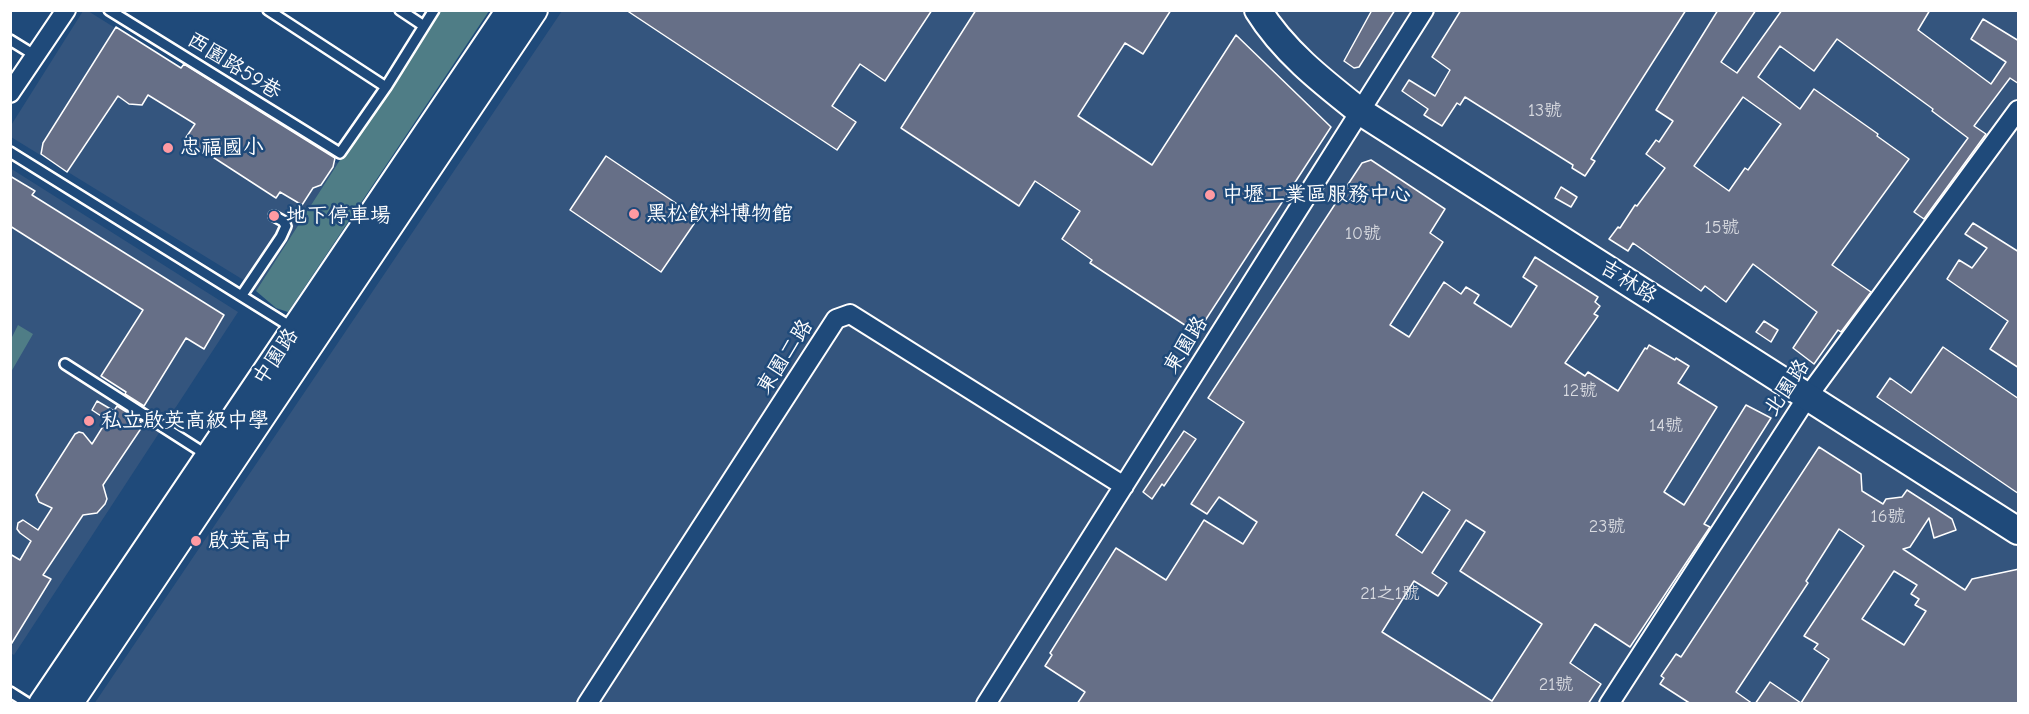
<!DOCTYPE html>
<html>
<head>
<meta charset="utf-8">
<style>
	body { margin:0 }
	#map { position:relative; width:2029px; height:714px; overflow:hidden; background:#1f4a7a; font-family:"Comic Neue",sans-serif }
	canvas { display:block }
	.frame { position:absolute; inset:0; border:12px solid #fff; pointer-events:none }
</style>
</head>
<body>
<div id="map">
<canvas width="2029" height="714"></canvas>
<div class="frame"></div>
</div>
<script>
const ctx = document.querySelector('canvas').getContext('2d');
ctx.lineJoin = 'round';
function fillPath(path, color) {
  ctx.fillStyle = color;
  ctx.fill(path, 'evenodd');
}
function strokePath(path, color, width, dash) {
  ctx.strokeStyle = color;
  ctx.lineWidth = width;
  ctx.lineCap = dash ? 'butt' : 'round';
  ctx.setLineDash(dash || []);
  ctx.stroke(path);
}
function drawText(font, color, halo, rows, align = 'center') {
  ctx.font = font + ' "Comic Neue","LXGW WenKai TC",sans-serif';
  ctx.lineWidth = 5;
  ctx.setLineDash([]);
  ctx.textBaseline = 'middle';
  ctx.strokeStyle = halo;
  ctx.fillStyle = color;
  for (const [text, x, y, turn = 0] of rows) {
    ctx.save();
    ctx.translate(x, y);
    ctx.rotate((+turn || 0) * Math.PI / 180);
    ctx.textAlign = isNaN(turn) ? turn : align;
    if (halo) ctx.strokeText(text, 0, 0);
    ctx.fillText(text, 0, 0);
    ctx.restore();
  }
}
const built = new Path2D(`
	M 83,11 L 88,11 L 325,159 L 338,163 L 256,291 L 250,284 L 11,137 L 10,127 Z
	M 562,11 L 2018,11 L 2018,703 L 94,704 Z
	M 10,168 L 238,312 L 14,655 L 10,653 Z`);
const green = new Path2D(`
	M 441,11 L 489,11 L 288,312 L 276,308 L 256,291 L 338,163 Z
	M 18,325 L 33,334 L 11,372 L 11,339 Z`);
const building = new Path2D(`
	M 626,10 L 932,10 L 885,81 L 860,64 L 832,106 L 856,122 L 837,150 Z
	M 976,10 L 1171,10 L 1143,54 L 1125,43 L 1078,116 L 1152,165 L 1236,35 L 1331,127 L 1197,333 L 1090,263 L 1092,260 L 1062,239 L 1080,211 L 1035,181 L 1019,206 L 901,128 Z
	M 1372,10 L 1395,10 L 1359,67 L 1354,68 L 1344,61 Z
	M 1461,10 L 1686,10 L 1591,159 L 1595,161 L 1585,176 L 1572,168 L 1573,165 L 1465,97 L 1460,105 L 1457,103 L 1442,126 L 1424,115 L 1428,109 L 1402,91 L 1409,80 L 1435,96 L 1450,70 L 1432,57 Z
	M 1718,10 L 1756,10 L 1721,62 L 1737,73 L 1782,10 L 1930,10 L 1918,30 L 1991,84 L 2006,62 L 1971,39 L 1983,19 L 2019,41 L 2019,84 L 2010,78 L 1974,126 L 1986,134 L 1924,219 L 1914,212 L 1968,138 L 1932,111 L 1933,109 L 1837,39 L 1814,71 L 1780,46 L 1758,77 L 1800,109 L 1814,89 L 1878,134 L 1877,136 L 1909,159 L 1832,265 L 1871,292 L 1841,332 L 1838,330 L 1814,364 L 1793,348 L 1817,312 L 1753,264 L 1726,302 L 1705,286 L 1701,291 L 1633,243 L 1628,251 L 1609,239 L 1618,227 L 1620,228 L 1635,205 L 1637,206 L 1665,168 L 1646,154 L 1656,140 L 1659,142 L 1673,121 L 1656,110 ZM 1743,97 L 1781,124 L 1748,170 L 1745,168 L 1729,191 L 1694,166 Z
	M 116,27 L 181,68 L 184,64 L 335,158 L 333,167 L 321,185 L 313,188 L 302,205 L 280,192 L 276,198 L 185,139 L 195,124 L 148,95 L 142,105 L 129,104 L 118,96 L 67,172 L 41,154 L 43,143 Z
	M 606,156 L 698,218 L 661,272 L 570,210 Z
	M 1371,160 L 1445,209 L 1430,233 L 1443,242 L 1390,325 L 1409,337 L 1444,282 L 1461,294 L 1466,287 L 1479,295 L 1474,303 L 1511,327 L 1537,286 L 1523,277 L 1535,257 L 1598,297 L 1595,302 L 1600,306 L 1594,314 L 1598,316 L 1565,363 L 1585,376 L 1588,372 L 1618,391 L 1645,348 L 1647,349 L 1649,345 L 1675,360 L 1676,358 L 1689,366 L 1678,383 L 1717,407 L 1664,492 L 1684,505 L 1746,405 L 1771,418 L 1704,524 L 1710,527 L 1630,647 L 1595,624 L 1570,663 L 1601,684 L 1588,704 L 1077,704 L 1085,692 L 1045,666 L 1052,655 L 1050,653 L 1116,548 L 1166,580 L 1204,520 L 1243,544 L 1257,522 L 1219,497 L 1207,514 L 1191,504 L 1244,422 L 1208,398 L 1362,163 ZM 1423,492 L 1450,510 L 1422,553 L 1396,535 ZM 1466,520 L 1485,532 L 1460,571 L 1542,624 L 1492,701 L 1382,632 L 1414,581 L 1438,596 L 1447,583 L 1432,573 Z
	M 10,176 L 35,191 L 32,195 L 224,315 L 204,349 L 186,338 L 144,406 L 125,394 L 126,392 L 101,376 L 143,310 L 10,226 Z
	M 1561,187 L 1577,197 L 1571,207 L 1555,198 Z
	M 1973,223 L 2019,252 L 2019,368 L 1990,349 L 2008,321 L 1947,279 L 1959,260 L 1972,268 L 1987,248 L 1965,234 Z
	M 1764,321 L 1778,330 L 1771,342 L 1756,332 Z
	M 1943,347 L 2019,399 L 2019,494 L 1877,397 L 1890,378 L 1911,393 Z
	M 97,401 L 114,411 L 117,406 L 141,421 L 140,430 L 103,485 L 107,499 L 105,504 L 97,513 L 83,515 L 43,575 L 51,579 L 10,646 L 10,554 L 20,560 L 31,541 L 20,533 L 17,529 L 18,523 L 23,520 L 38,530 L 52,508 L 39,502 L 36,495 L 75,434 L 79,432 L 83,433 L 92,444 L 107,420 L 92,410 Z
	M 1184,431 L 1196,439 L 1164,486 L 1162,484 L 1152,499 L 1143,492 Z
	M 1819,447 L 1861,474 L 1862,491 L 1883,504 L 1886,499 L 1902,497 L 1907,490 L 1952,519 L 1956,530 L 1934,538 L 1929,518 L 1910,547 L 1903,549 L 1965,590 L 1972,579 L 2019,569 L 2019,704 L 1755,704 L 1770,682 L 1801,703 L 1829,659 L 1814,649 L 1818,644 L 1804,636 L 1864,546 L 1839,529 L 1806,581 L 1808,583 L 1736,692 L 1753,704 L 1691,704 L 1660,684 L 1664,678 L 1661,676 L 1676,654 L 1681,657 ZM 1894,571 L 1917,585 L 1911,594 L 1919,599 L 1915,605 L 1926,611 L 1904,645 L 1862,619 Z`);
const lane = new Path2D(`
	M 109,10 L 340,153 L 386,87 L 434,10
	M 268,10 L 386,87
	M 400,10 L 424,26
	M 10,40 L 36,56
	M 10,152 L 293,328
	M 242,295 L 281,237 L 286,226 L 283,221 L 274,216
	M 65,364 L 207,455
	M 10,692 L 29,704`);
const street = new Path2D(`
	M 10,93 L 66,10
	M 587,704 L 836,319 L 850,314 L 1124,486
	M 986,704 L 1424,10
	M 1609,704 L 1808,396 L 2018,110`);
const secondary = new Path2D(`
	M 1258,10 C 1284,52 1323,82 1361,112 L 2018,531
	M 42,704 L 510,10
	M 69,704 L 534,10`);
const markers = [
	[168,148,6,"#ff9aa2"],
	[1210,195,6,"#ff9aa2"],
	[634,214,6,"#ff9aa2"],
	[274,216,6,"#ff9aa2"],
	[89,421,6,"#ff9aa2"],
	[196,541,6,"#ff9aa2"]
];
const numberNames = [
	["13號",1545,111],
	["15號",1722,228],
	["10號",1363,234],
	["12號",1580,391],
	["14號",1666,426],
	["16號",1888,517],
	["23號",1607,527],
	["21之1號",1390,594],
	["21號",1556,685]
];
const streetNames = [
	["西園路59巷",234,66,32],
	["吉林路",1628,282,32],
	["東園路",1186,345,-58],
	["中園路",276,357,-56],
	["東園二路",785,357,-57],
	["北園路",1787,388,-56]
];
const poiNames = [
	["忠福國小",180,148],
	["中壢工業區服務中心",1222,195],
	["黑松飲料博物館",646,214],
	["地下停車場",286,216],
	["私立啟英高級中學",101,421],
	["啟英高中",208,541]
];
fillPath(built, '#34557e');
fillPath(green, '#4f7d86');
fillPath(building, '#666f87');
strokePath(building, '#fff', 1.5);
strokePath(lane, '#fff', 14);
strokePath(street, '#fff', 22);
strokePath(secondary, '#fff', 30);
strokePath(lane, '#1f4a7a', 9);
strokePath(street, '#1f4a7a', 18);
strokePath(secondary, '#1f4a7a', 26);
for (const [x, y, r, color] of markers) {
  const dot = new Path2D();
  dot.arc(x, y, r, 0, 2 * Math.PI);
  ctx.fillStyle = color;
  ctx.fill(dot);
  strokePath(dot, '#1f4a7a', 2);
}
drawText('18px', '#d9dbe1', null, numberNames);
drawText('21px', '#fff', '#1f4a7a', streetNames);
drawText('21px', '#fff', '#1f4a7a', poiNames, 'left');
</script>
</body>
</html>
